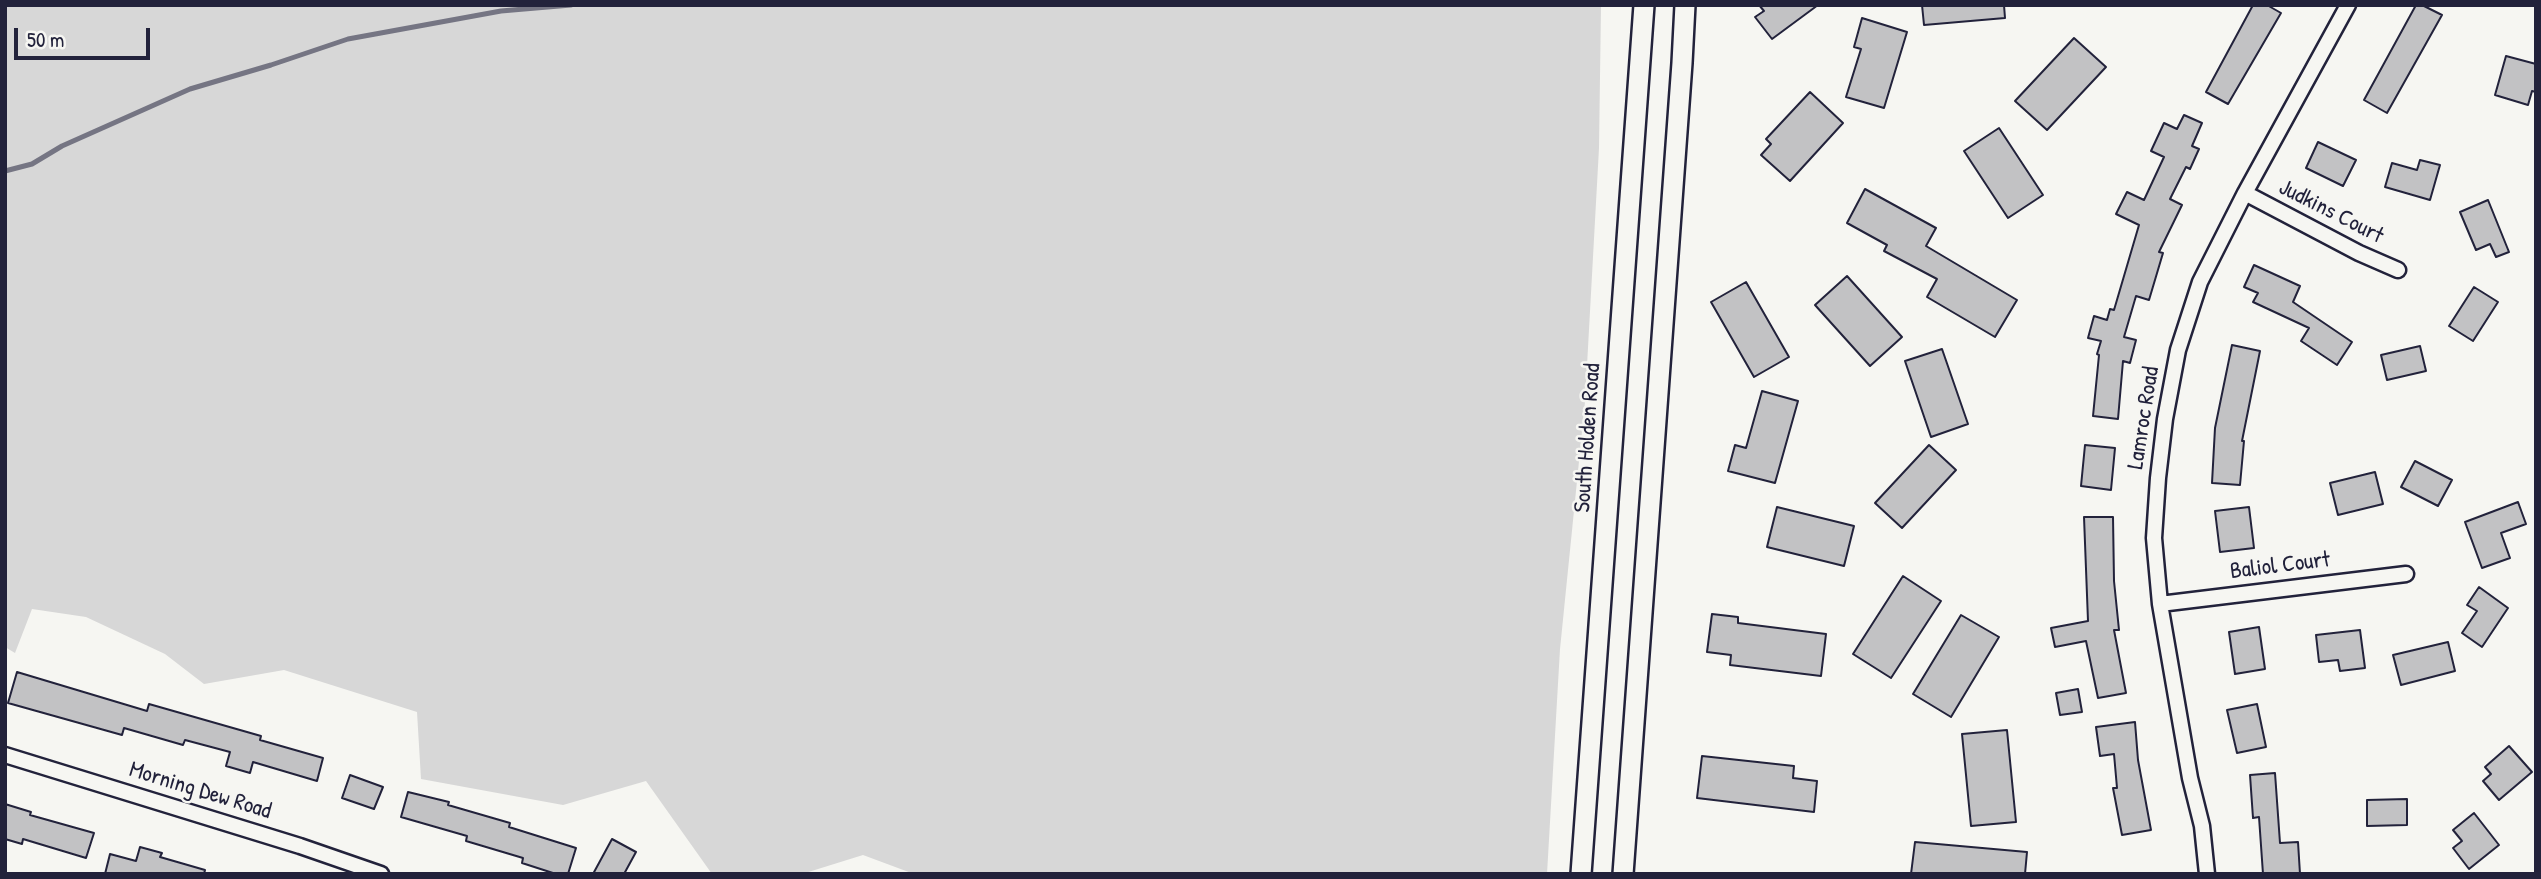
<!DOCTYPE html>
<html>
<head>
<meta charset="utf-8">
<style>
	body { margin:0 }
	#map { position:relative; width:2541px; height:879px; overflow:hidden; background:#f6f6f2; font-family:"Patrick Hand",sans-serif }
	canvas { display:block }
	.frame { position:absolute; inset:0; border:7px solid #22223b; pointer-events:none }
	.scale { position:absolute; left:14px; top:28px; width:136px; height:32px; box-sizing:border-box; border:4px solid #22223b; border-top:0; padding-left:9px; font-size:21px; line-height:24px; white-space:nowrap; color:#22223b; -webkit-text-stroke:5px #f6f6f2; paint-order:stroke }
</style>
</head>
<body>
<div id="map">
<canvas width="2541" height="879"></canvas>
<div class="frame"></div>
<div class="scale">50 m</div>
</div>
<script>
const ctx = document.querySelector('canvas').getContext('2d');
ctx.lineJoin = 'round';
function fillPath(path, color) {
  ctx.fillStyle = color;
  ctx.fill(path, 'evenodd');
}
function strokePath(path, color, width, dash) {
  ctx.strokeStyle = color;
  ctx.lineWidth = width;
  ctx.lineCap = dash ? 'butt' : 'round';
  ctx.setLineDash(dash || []);
  ctx.stroke(path);
}
function drawText(font, color, halo, rows, align = 'center') {
  ctx.font = font + ' "Patrick Hand",sans-serif';
  ctx.lineWidth = 5;
  ctx.setLineDash([]);
  ctx.textBaseline = 'middle';
  ctx.strokeStyle = halo;
  ctx.fillStyle = color;
  for (const [text, x, y, turn = 0] of rows) {
    ctx.save();
    ctx.translate(x, y);
    ctx.rotate((+turn || 0) * Math.PI / 180);
    ctx.textAlign = isNaN(turn) ? turn : align;
    if (halo) ctx.strokeText(text, 0, 0);
    ctx.fillText(text, 0, 0);
    ctx.restore();
  }
}
const green = new Path2D(`
	M 5,5 L 1601,5 L 1599,148 L 1585,402 L 1560,649 L 1547,874 L 914,874 L 863,855 L 802,874 L 712,874 L 646,781 L 563,805 L 421,779 L 417,712 L 284,670 L 204,684 L 165,654 L 86,617 L 32,609 L 15,653 L 5,647 Z`);
const stream = new Path2D(`
	M 5,171 L 32,164 L 62,146 L 190,89 L 271,65 L 348,39 L 501,11 L 571,5`);
const building = new Path2D(`
	M 1759,5 L 1818,5 L 1772,39 L 1755,17 L 1764,11 Z
	M 1922,5 L 2004,5 L 2005,18 L 1924,25 Z
	M 2253,5 L 2267,5 L 2281,13 L 2228,104 L 2206,92 Z
	M 2416,5 L 2422,5 L 2442,15 L 2387,113 L 2364,100 Z
	M 1862,18 L 1907,32 L 1884,108 L 1846,97 L 1861,49 L 1854,47 Z
	M 2074,38 L 2106,67 L 2047,130 L 2015,101 Z
	M 2506,56 L 2536,64 L 2536,92 L 2532,91 L 2528,105 L 2495,95 Z
	M 1810,92 L 1843,123 L 1790,181 L 1761,155 L 1771,144 L 1766,139 Z
	M 2184,115 L 2202,123 L 2192,146 L 2199,149 L 2190,169 L 2186,167 L 2170,199 L 2182,205 L 2159,252 L 2163,253 L 2149,300 L 2136,296 L 2124,337 L 2136,340 L 2130,363 L 2123,361 L 2118,419 L 2093,416 L 2099,355 L 2097,354 L 2101,341 L 2088,338 L 2094,316 L 2107,320 L 2110,309 L 2114,310 L 2139,225 L 2116,214 L 2127,192 L 2144,200 L 2164,157 L 2151,151 L 2164,123 L 2177,129 Z
	M 1999,128 L 2043,195 L 2008,218 L 1964,151 Z
	M 2318,142 L 2356,160 L 2343,186 L 2306,168 Z
	M 2420,160 L 2440,165 L 2430,200 L 2385,187 L 2392,163 L 2417,170 Z
	M 1865,189 L 1936,228 L 1926,246 L 2017,300 L 1995,337 L 1927,297 L 1937,279 L 1884,251 L 1887,245 L 1847,223 Z
	M 2488,200 L 2509,252 L 2496,257 L 2490,244 L 2476,250 L 2460,212 Z
	M 2254,265 L 2300,286 L 2293,302 L 2352,342 L 2337,365 L 2301,341 L 2309,328 L 2253,302 L 2258,293 L 2244,287 Z
	M 1847,276 L 1902,337 L 1870,366 L 1815,305 Z
	M 1746,282 L 1789,357 L 1754,377 L 1711,302 Z
	M 2474,287 L 2498,302 L 2473,341 L 2449,326 Z
	M 2232,345 L 2260,351 L 2242,441 L 2244,441 L 2240,485 L 2212,483 L 2215,428 Z
	M 2420,346 L 2426,371 L 2387,380 L 2381,355 Z
	M 1942,349 L 1968,424 L 1931,437 L 1905,361 Z
	M 1762,391 L 1798,401 L 1775,483 L 1728,471 L 1735,445 L 1746,448 Z
	M 1929,445 L 1956,470 L 1902,528 L 1875,503 Z
	M 2085,445 L 2115,448 L 2111,490 L 2081,486 Z
	M 2415,461 L 2452,480 L 2438,506 L 2401,487 Z
	M 2375,472 L 2383,504 L 2338,515 L 2330,483 Z
	M 2518,502 L 2526,524 L 2501,533 L 2510,558 L 2482,568 L 2465,522 Z
	M 1777,507 L 1854,526 L 1844,566 L 1767,547 Z
	M 2249,507 L 2254,548 L 2220,552 L 2215,511 Z
	M 2084,517 L 2113,517 L 2114,581 L 2119,630 L 2114,630 L 2126,693 L 2098,698 L 2086,641 L 2055,647 L 2051,628 L 2088,621 Z
	M 1903,576 L 1941,601 L 1891,678 L 1853,654 Z
	M 2479,587 L 2508,608 L 2482,647 L 2462,633 L 2477,611 L 2467,605 Z
	M 1712,614 L 1738,617 L 1738,623 L 1826,634 L 1821,676 L 1730,665 L 1731,655 L 1707,652 Z
	M 1961,615 L 1999,637 L 1951,717 L 1913,694 Z
	M 2259,627 L 2265,669 L 2235,674 L 2229,632 Z
	M 2360,630 L 2365,668 L 2340,671 L 2338,660 L 2319,662 L 2316,635 Z
	M 2448,642 L 2455,671 L 2401,685 L 2393,655 Z
	M 17,672 L 147,711 L 149,704 L 261,736 L 260,740 L 323,758 L 317,781 L 253,762 L 250,773 L 226,766 L 230,752 L 185,740 L 183,745 L 124,728 L 122,735 L 8,703 Z
	M 2078,689 L 2082,712 L 2060,715 L 2056,693 Z
	M 2257,704 L 2266,747 L 2237,753 L 2227,710 Z
	M 2135,722 L 2138,760 L 2151,830 L 2122,835 L 2113,788 L 2117,788 L 2114,754 L 2100,756 L 2096,727 Z
	M 2007,730 L 2016,822 L 1971,826 L 1962,734 Z
	M 2509,746 L 2532,772 L 2499,800 L 2483,781 L 2491,774 L 2485,767 Z
	M 1702,756 L 1794,766 L 1793,778 L 1817,781 L 1814,812 L 1697,798 Z
	M 2275,773 L 2280,843 L 2298,842 L 2300,874 L 2263,874 L 2259,817 L 2253,818 L 2250,775 Z
	M 350,775 L 383,787 L 374,809 L 342,798 Z
	M 408,792 L 449,802 L 448,805 L 510,823 L 509,827 L 576,848 L 568,874 L 556,874 L 522,863 L 523,858 L 466,841 L 467,836 L 401,817 Z
	M 2407,799 L 2407,825 L 2367,826 L 2367,800 Z
	M 5,804 L 31,812 L 30,815 L 94,833 L 86,858 L 23,839 L 22,844 L 5,839 Z
	M 2474,813 L 2499,845 L 2469,869 L 2453,848 L 2462,841 L 2453,830 Z
	M 612,839 L 636,852 L 624,874 L 593,874 Z
	M 1915,842 L 2027,852 L 2025,874 L 1911,874 Z
	M 140,847 L 162,853 L 160,857 L 205,870 L 204,874 L 105,874 L 110,854 L 136,861 Z`);
const minor = new Path2D(`
	M 2245,193 L 2359,253 L 2398,270
	M 2160,604 L 2406,574
	M 5,755 L 300,846 L 381,874
	M 2207,874 L 2202,826 L 2190,778 L 2160,604 L 2154,538 L 2158,478 L 2165,419 L 2178,350 L 2200,282 L 2245,193 L 2348,5`);
const secondary = new Path2D(`
	M 1581,874 L 1644,5
	M 1623,874 L 1682,63 L 1685,5`);
const streetNames = [
	["Judkins Court",2331,212,27],
	["Lamroc Road",2144,418,-81],
	["South Holden Road",1588,438,-86],
	["Baliol Court",2280,566,-7],
	["Morning Dew Road",200,791,17]
];
fillPath(green, '#d7d7d7');
strokePath(stream, '#757583', 5);
fillPath(building, '#c2c2c4');
strokePath(building, '#22223b', 2);
strokePath(minor, '#22223b', 19);
strokePath(secondary, '#22223b', 24);
strokePath(minor, '#f6f6f2', 14);
strokePath(secondary, '#f6f6f2', 19);
drawText('23px', '#22223b', '#f6f6f2', streetNames);
</script>
</body>
</html>
